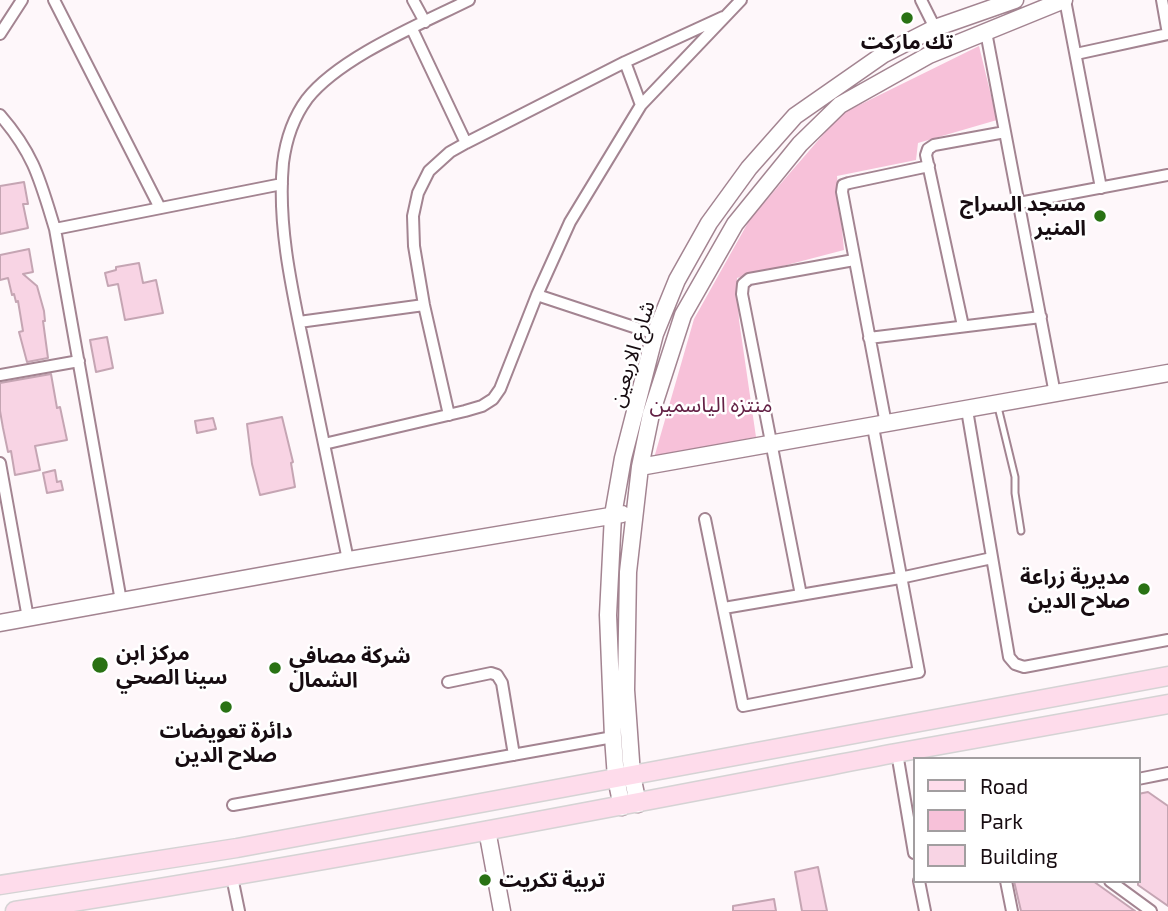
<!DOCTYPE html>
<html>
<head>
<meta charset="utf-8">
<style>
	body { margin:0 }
	#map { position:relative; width:1168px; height:911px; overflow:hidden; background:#fef7fa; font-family:"Exo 2",sans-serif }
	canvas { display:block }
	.legend { position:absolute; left:913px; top:757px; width:228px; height:126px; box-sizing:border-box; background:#fff; border:2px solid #a29ea0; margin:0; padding:9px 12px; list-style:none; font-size:21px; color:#170c11 }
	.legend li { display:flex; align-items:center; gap:14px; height:35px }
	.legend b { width:35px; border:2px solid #a29ea0 }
</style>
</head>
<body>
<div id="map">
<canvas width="1168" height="911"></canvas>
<ul class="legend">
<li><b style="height:9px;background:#fedceb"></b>Road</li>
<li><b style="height:19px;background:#f7c1d9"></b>Park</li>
<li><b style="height:19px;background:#f8d4e4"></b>Building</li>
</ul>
</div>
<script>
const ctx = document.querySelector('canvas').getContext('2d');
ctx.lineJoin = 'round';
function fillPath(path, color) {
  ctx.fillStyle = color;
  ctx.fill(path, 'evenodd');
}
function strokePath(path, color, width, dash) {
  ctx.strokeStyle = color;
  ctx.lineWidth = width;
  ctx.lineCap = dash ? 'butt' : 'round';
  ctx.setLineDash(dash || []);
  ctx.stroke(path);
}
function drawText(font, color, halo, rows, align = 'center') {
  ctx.font = font + ' "Exo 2","Noto Sans Arabic",sans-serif';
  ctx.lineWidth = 5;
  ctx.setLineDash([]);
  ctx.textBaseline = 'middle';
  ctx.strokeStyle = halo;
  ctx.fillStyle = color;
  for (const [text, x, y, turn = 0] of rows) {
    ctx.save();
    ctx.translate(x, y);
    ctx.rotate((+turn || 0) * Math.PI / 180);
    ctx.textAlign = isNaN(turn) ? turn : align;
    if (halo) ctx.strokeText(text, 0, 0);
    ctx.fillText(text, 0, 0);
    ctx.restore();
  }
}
const green = new Path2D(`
	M 979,46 L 997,120 L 918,143 L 916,160 L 837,176 L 844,250 L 737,278 L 739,320 L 756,437 L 654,458 L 694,319 L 750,219 L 841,114 Z`);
const building = new Path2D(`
	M 24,182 L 28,204 L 23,204 L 28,228 L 0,234 L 0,186 Z
	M 29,249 L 33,272 L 23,274 L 37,286 L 44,311 L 45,321 L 43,321 L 48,358 L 27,362 L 19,332 L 23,331 L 18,301 L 16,302 L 14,294 L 12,295 L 8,278 L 0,280 L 0,255 Z
	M 139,263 L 143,283 L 156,280 L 163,313 L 125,320 L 118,284 L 108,286 L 105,273 L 116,270 L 116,267 Z
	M 107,337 L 113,368 L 96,372 L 90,340 Z
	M 51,374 L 57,408 L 60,407 L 67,440 L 35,446 L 40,470 L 15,475 L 11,451 L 8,452 L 3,428 L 0,411 L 0,383 Z
	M 282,417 L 293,462 L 291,463 L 295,487 L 260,495 L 252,464 L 247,424 Z
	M 213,418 L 216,429 L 197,433 L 195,421 Z
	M 55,470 L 57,482 L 61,481 L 63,490 L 47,493 L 43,473 Z
	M 1148,792 L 1168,806 L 1168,906 L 1138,885 L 1138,794 Z
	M 818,867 L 827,911 L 802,911 L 795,872 Z
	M 1014,881 L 1093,881 L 1135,911 L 1021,911 Z
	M 774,899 L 776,911 L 733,911 L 733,906 Z`);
const lane = new Path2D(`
	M 998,407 L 1015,477 L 1015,493 L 1021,531`);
const street = new Path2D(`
	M 54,0 L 160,208
	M 413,0 L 425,22
	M 921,0 L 935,28
	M 1065,0 L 1101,188
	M 1162,0 L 1168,34
	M 412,29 L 466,143
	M 986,32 L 1055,394
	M 0,34 L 22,0
	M 1076,54 L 1168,34
	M 625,62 L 641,105
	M 0,115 C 34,154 40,180 55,229 L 121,601
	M 1019,203 L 1168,175
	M 55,229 L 282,184
	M 537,295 L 655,334
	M 299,322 L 424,305
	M 963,326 L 926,155 L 928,149 L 934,145 L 1005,132
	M 869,338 L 1041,317
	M 0,375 L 79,361
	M 967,410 L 1009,657 L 1015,664 L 1024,667 L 1168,640
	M 449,415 L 424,305 L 414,246 L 413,216 L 418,193 L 429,171 L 450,152 L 466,143 L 625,62 L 723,17
	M 886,424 L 842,192 L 843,185 L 849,183 L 929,166
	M 324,444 L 465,411 L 482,406 L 493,399 L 500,389 L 537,295 L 570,222 L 641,105 L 741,0
	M 0,463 L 28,618
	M 705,519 L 743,706 L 919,672 L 873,427
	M 348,560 C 334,492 320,425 306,357 C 293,294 277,227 283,163 C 286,139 293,118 307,99 C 340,57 421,24 469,0
	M 801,595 L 742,294 L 743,284 L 749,279 L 854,260
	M 724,608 L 900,578 L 992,558
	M 448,682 L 491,673 L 497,675 L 502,683 L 514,755
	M 897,753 L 914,853
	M 1138,779 L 1168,773
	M 233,805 L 613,737
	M 232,877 L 239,911
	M 919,881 L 925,911
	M 1006,881 L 1012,911
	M 1110,881 L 1151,911`);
const secondary = new Path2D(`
	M 640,467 L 1168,373
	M 0,623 L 348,560 L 622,514
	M 638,804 L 632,775 L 626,690 L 628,572 L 640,467 L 651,414 L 683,315 L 735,224 L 800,144 L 840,105 L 929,55 L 1064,0
	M 622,807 L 616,778 L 613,737 L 608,615 L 613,515 L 623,458 L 655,334 L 677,280 L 709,223 L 749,168 L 795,116 L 884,54 L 935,28 L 1015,0
	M 487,830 L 502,911`);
const primary = new Path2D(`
	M 0,885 L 237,848 L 1168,676
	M 15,911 C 310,866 603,809 896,753 C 986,736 1077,721 1168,704`);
const markers = [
	[907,18,7,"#297214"],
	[1100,216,7,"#297214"],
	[1144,589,7,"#297214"],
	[100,665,9,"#297214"],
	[275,668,7,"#297214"],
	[226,707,7,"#297214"],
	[485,880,7,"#297214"]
];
const poiNames = [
	["تك ماركت",907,42,"center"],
	["مسجد السراج",1086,204,"right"],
	["المنير",1086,228,"right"],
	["مديرية زراعة",1130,577,"right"],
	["صلاح الدين",1130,601,"right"],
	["مركز ابن",116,653],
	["سينا الصحي",116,677],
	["شركة مصافي",289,656],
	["الشمال",289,680],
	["دائرة تعويضات",226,731,"center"],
	["صلاح الدين",226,755,"center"],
	["تربية تكريت",499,880]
];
const streetNames = [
	["شارع الاربعين",632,354,-73]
];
const parkNames = [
	["منتزه الياسمين",711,405]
];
fillPath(green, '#f7c1d9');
fillPath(building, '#f8d4e4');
strokePath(building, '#c5a5b3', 2);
strokePath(lane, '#a38491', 9);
strokePath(street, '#a38491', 14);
strokePath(secondary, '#a38491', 19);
strokePath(primary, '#d5d3d4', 21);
strokePath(lane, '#fff', 5);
strokePath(street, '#fff', 10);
strokePath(secondary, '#fff', 16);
strokePath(primary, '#fedceb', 18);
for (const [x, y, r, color] of markers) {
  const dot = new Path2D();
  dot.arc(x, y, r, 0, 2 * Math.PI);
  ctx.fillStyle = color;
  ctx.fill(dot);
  strokePath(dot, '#fff', 2.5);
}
drawText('bold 21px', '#170c11', '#fff', poiNames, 'left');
drawText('21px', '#170c11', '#fff', streetNames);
drawText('21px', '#632145', '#fff', parkNames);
</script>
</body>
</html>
